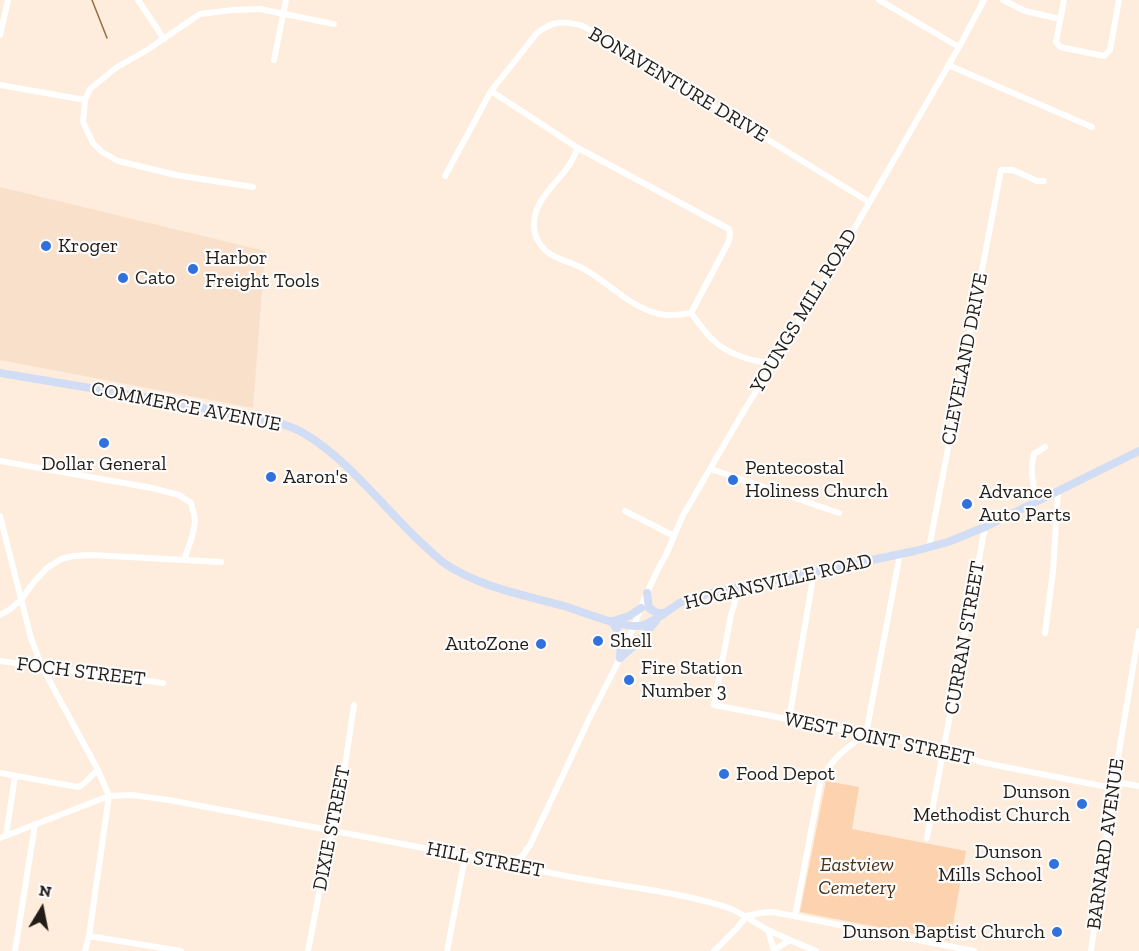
<!DOCTYPE html>
<html>
<head>
<meta charset="utf-8">
<style>
	body { margin:0 }
	#map { position:relative; width:1139px; height:951px; overflow:hidden; background:#feecdc; font-family:"Zilla Slab",serif }
	canvas { display:block }
	.north { position:absolute; left:12px; top:879px; width:60px; height:60px; -webkit-text-stroke:4px #fcfcfc; paint-order:stroke; rotate:10deg; font-size:16px; font-weight:700; line-height:24px; text-align:center; color:#221c16 }
	.north::after { content:''; display:block; margin:auto; width:21px; height:27px; background:#221c16; clip-path:polygon(50% 0,100% 100%,50% 72%,0 100%) }
</style>
</head>
<body>
<div id="map">
<canvas width="1139" height="951"></canvas>
<div class="north">N</div>
</div>
<script>
const ctx = document.querySelector('canvas').getContext('2d');
ctx.lineJoin = 'round';
function fillPath(path, color) {
  ctx.fillStyle = color;
  ctx.fill(path, 'evenodd');
}
function strokePath(path, color, width, dash) {
  ctx.strokeStyle = color;
  ctx.lineWidth = width;
  ctx.lineCap = dash ? 'butt' : 'round';
  ctx.setLineDash(dash || []);
  ctx.stroke(path);
}
function drawText(font, color, halo, rows, align = 'center') {
  ctx.font = font + ' "Zilla Slab",serif';
  ctx.lineWidth = 4.5;
  ctx.setLineDash([]);
  ctx.textBaseline = 'middle';
  ctx.strokeStyle = halo;
  ctx.fillStyle = color;
  for (const [text, x, y, turn = 0] of rows) {
    ctx.save();
    ctx.translate(x, y);
    ctx.rotate((+turn || 0) * Math.PI / 180);
    ctx.textAlign = isNaN(turn) ? turn : align;
    if (halo) ctx.strokeText(text, 0, 0);
    ctx.fillText(text, 0, 0);
    ctx.restore();
  }
}
const built = new Path2D(`
	M 0,187 L 265,251 L 253,408 L 0,360 Z`);
const green = new Path2D(`
	M 826,781 L 859,787 L 852,829 L 966,851 L 950,941 L 800,912 Z`);
const stream = new Path2D(`
	M 92,0 L 107,38`);
const minor = new Path2D(`
	M 138,0 L 164,39
	M 879,0 L 959,47
	M 1003,0 L 1025,11 L 1060,19
	M 1064,0 L 1056,42 L 1060,47 L 1104,56 L 1110,50 L 1119,0
	M 0,35 L 8,0
	M 274,60 L 286,0
	M 948,65 L 1092,127
	M 0,85 L 85,100
	M 491,91 L 578,148 L 729,229 L 730,233 L 729,241 L 691,313
	M 578,148 C 575,153 573,159 570,164 C 557,183 532,202 534,227 C 534,237 539,244 546,251 C 556,260 572,262 584,269 C 609,283 630,307 659,314 C 670,316 680,315 691,313 C 698,322 704,331 712,339 C 726,354 753,362 773,363
	M 445,176 L 491,91 L 537,33 C 554,20 563,21 583,26 L 869,202
	M 253,187 L 176,175 L 118,161 L 102,152 L 93,143 L 83,122 L 85,100 L 90,89 L 117,67 L 144,52 L 200,14 L 233,10 L 260,9 L 334,24
	M 0,461 L 152,488 L 179,495 L 191,503 L 194,514 L 195,522 L 192,537 L 184,560
	M 711,469 L 839,513
	M 1036,502 C 1034,486 1029,469 1034,454 L 1045,447
	M 625,511 L 674,536
	M 0,516 L 31,638 L 42,667 L 98,770 L 109,796 L 89,936 L 85,951
	M 929,548 L 1001,170 L 1013,170 L 1037,181 L 1044,181
	M 739,588 L 731,615 L 714,705 L 945,749 L 981,762 L 1005,767 L 1113,788
	M 0,615 L 9,610 L 21,600 L 33,583 L 47,568 L 61,559 L 73,556 L 92,555 L 221,562
	M 1045,633 L 1053,571 L 1058,491
	M 0,661 L 163,683
	M 789,720 L 814,572
	M 0,773 L 78,787 C 86,784 91,775 98,770
	M 1115,782 L 1139,786
	M 6,836 L 15,776
	M 0,838 L 109,796 L 132,795 L 169,800 C 301,825 434,849 566,876 C 619,886 674,891 726,907 C 743,913 751,921 766,929 C 782,937 799,944 816,951
	M 927,838 L 985,527
	M 511,865 L 523,855 L 530,845 L 548,807 L 590,717 L 615,668 L 634,626 L 644,599 L 659,567 L 666,555 L 682,517 L 742,414 L 823,283 L 959,47 L 984,0
	M 747,916 L 760,913 L 773,912 L 974,951
	M 795,916 L 820,784 C 830,759 845,749 866,734 L 900,554
	M 768,930 L 774,951
	M 89,936 L 181,951
	M 774,950 L 790,940
	M 15,951 L 35,824
	M 308,951 L 331,831 C 342,790 348,747 354,705
	M 447,951 L 465,857
	M 714,951 L 737,928 L 747,916
	M 1091,951 L 1113,788 L 1139,631`);
const major = new Path2D(`
	M 0,373 L 144,397 L 275,422 C 285,425 296,428 305,434 C 345,458 378,500 411,533 C 422,543 432,554 444,563 C 479,587 524,595 564,606 C 583,612 619,627 638,626 C 652,625 671,607 685,600 C 693,597 703,595 712,593 L 915,551 L 948,542 L 985,527 L 1139,451
	M 647,593 L 649,608 L 657,613 L 663,613
	M 611,621 C 621,632 621,644 620,658
	M 613,621 L 629,616 L 641,608
	M 620,658 L 638,642 L 656,621`);
const markers = [
	[46,246,6,"#3171de"],
	[193,269,6,"#3171de"],
	[123,278,6,"#3171de"],
	[104,443,6,"#3171de"],
	[271,477,6,"#3171de"],
	[733,480,6,"#3171de"],
	[967,504,6,"#3171de"],
	[598,641,6,"#3171de"],
	[541,644,6,"#3171de"],
	[629,680,6,"#3171de"],
	[724,774,6,"#3171de"],
	[1082,804,6,"#3171de"],
	[1054,864,6,"#3171de"],
	[1057,932,6,"#3171de"]
];
const streetNames = [
	["BONAVENTURE DRIVE",678,85,31],
	["YOUNGS MILL ROAD",804,311,-59],
	["CLEVELAND DRIVE",965,359,-79],
	["COMMERCE AVENUE",186,407,11],
	["HOGANSVILLE ROAD",778,582,-13],
	["CURRAN STREET",965,638,-80],
	["FOCH STREET",81,672,7],
	["WEST POINT STREET",879,739,12],
	["DIXIE STREET",332,828,-79],
	["BARNARD AVENUE",1106,844,-82],
	["HILL STREET",485,860,11]
];
const poiNames = [
	["Kroger",58,246],
	["Harbor",205,258],
	["Freight Tools",205,281],
	["Cato",135,278],
	["Dollar General",104,464,"center"],
	["Pentecostal",745,468],
	["Holiness Church",745,491],
	["Aaron's",283,477],
	["Advance",979,492],
	["Auto Parts",979,515],
	["Shell",610,641],
	["AutoZone",529,644,"right"],
	["Fire Station",641,668],
	["Number 3",641,691],
	["Food Depot",736,774],
	["Dunson",1070,792,"right"],
	["Methodist Church",1070,815,"right"],
	["Dunson",1042,852,"right"],
	["Mills School",1042,875,"right"],
	["Dunson Baptist Church",1045,932,"right"]
];
const parkNames = [
	["Eastview",857,865],
	["Cemetery",857,888]
];
fillPath(built, '#f8e0cb');
fillPath(green, '#fcd3ae');
strokePath(stream, '#9a6c40', 1.5);
strokePath(minor, '#fff', 6);
strokePath(major, '#d0ddf4', 8);
for (const [x, y, r, color] of markers) {
  const dot = new Path2D();
  dot.arc(x, y, r, 0, 2 * Math.PI);
  ctx.fillStyle = color;
  ctx.fill(dot);
  strokePath(dot, '#fcfcfc', 2);
}
drawText('20px', '#221c16', '#fcfcfc', streetNames);
drawText('20px', '#221c16', '#fcfcfc', poiNames, 'left');
drawText('italic 20px', '#4a3015', '#fcfcfc', parkNames);
</script>
</body>
</html>
